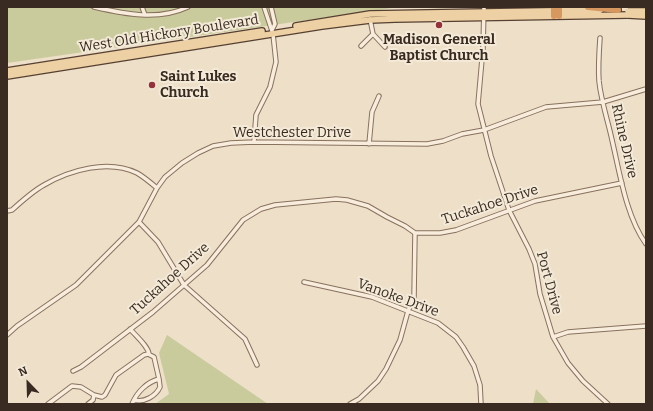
<!DOCTYPE html>
<html>
<head>
<meta charset="utf-8">
<style>
	body { margin:0 }
	#map { position:relative; width:653px; height:411px; overflow:hidden; background:#eddfc8; font-family:Bitter,serif }
	canvas { display:block }
	.frame { position:absolute; inset:0; border:8px solid #392b21; pointer-events:none }
	.north { position:absolute; left:8px; top:363px; width:40px; height:40px; -webkit-text-stroke:3px #f4ead8; paint-order:stroke; rotate:337deg; font-size:11px; font-weight:700; line-height:16px; text-align:center; color:#392b21 }
	.north::after { content:''; display:block; margin:auto; width:14px; height:18px; background:#392b21; clip-path:polygon(50% 0,100% 100%,50% 72%,0 100%) }
</style>
</head>
<body>
<div id="map">
<canvas width="653" height="411"></canvas>
<div class="frame"></div>
<div class="north">N</div>
</div>
<script>
const ctx = document.querySelector('canvas').getContext('2d');
ctx.lineJoin = 'round';
function fillPath(path, color) {
  ctx.fillStyle = color;
  ctx.fill(path, 'evenodd');
}
function strokePath(path, color, width, dash) {
  ctx.strokeStyle = color;
  ctx.lineWidth = width;
  ctx.lineCap = dash ? 'butt' : 'round';
  ctx.setLineDash(dash || []);
  ctx.stroke(path);
}
function drawText(font, color, halo, rows, align = 'center') {
  ctx.font = font + ' Bitter,serif';
  ctx.lineWidth = 4;
  ctx.setLineDash([]);
  ctx.textBaseline = 'middle';
  ctx.strokeStyle = halo;
  ctx.fillStyle = color;
  for (const [text, x, y, turn = 0] of rows) {
    ctx.save();
    ctx.translate(x, y);
    ctx.rotate((+turn || 0) * Math.PI / 180);
    ctx.textAlign = isNaN(turn) ? turn : align;
    if (halo) ctx.strokeText(text, 0, 0);
    ctx.fillText(text, 0, 0);
    ctx.restore();
  }
}
const green = new Path2D(`
	M 7,7 L 391,7 L 392,8 L 7,63 Z
	M 167,335 L 268,404 L 155,404 L 169,394 L 159,353 Z
	M 536,389 L 550,404 L 533,404 Z`);
const minor = new Path2D(`
	M 94,7 C 125,14 158,21 188,7
	M 142,7 L 145,15
	M 271,7 L 275,24 L 272,30
	M 484,7 L 483,48 L 478,104 L 491,156 L 509,210 L 529,249 L 535,264 L 540,294 L 553,337 L 568,363 L 583,381 L 608,404
	M 370,19 L 373,34 L 385,47
	M 600,38 C 599,52 598,66 599,81 C 601,101 608,121 612,140 C 620,174 626,216 646,244
	M 361,46 L 373,34
	M 254,142 L 256,115 L 270,87 L 276,62 L 273,34 L 264,7
	M 369,144 L 372,112 L 379,96
	M 7,211 L 12,210 C 22,201 33,191 44,185 C 70,170 108,159 137,173 C 144,177 151,183 157,188
	M 139,222 L 158,242 L 184,285 L 245,339 L 257,365
	M 304,282 L 372,297 L 438,323 L 456,337 L 463,347 L 474,366 L 480,385 L 481,404
	M 130,329 C 136,336 148,346 149,354
	M 7,335 L 17,326 L 76,285 L 139,222 L 157,188 L 165,177 L 182,163 L 198,153 L 213,146 L 231,143 L 254,142 L 427,144 L 443,141 L 462,134 L 484,130 L 546,107 L 603,102 L 646,89
	M 553,337 L 568,332 L 646,326
	M 73,371 L 81,367 L 153,312 L 207,265 L 243,220 L 261,209 L 275,205 L 336,199 L 347,200 L 368,206 L 387,217 L 405,226 L 415,233 L 440,233 L 456,230 L 535,201 L 622,183
	M 94,395 L 102,397 L 105,395 L 116,375 L 144,355 L 148,354 L 154,357 L 159,379
	M 48,404 L 72,386 L 81,387 L 94,395 L 93,400 L 88,404
	M 132,404 C 137,392 147,382 159,379 L 160,387 C 156,396 144,403 134,400
	M 350,404 L 359,399 L 378,381 L 386,369 L 400,340 L 408,311 L 414,298 L 415,233`);
const primary = new Path2D(`
	M 296,26 L 370,14 L 600,10
	M 7,71 L 262,31
	M 7,76 L 322,26 L 370,20 L 395,19 L 628,15`);
const motorway = new Path2D(`
	M 588,7 L 618,10
	M 554,16 L 554,7
	M 559,16 L 559,7`);
const primaryBridge = new Path2D(`
	M 628,11 L 646,11
	M 628,15 L 646,16`);
const markers = [
	[439,25,4,"#943139"],
	[152,85,4,"#943139"]
];
const streetNames = [
	["West Old Hickory Boulevard",169,34,-9],
	["Westchester Drive",292,133],
	["Rhine Drive",624,141,77],
	["Tuckahoe Drive",490,205,-18],
	["Tuckahoe Drive",170,279,-42],
	["Port Drive",549,283,75],
	["Vanoke Drive",398,298,20]
];
const poiNames = [
	["Madison General",439,40],
	["Baptist Church",439,56],
	["Saint Lukes",160,77,"left"],
	["Church",160,93,"left"]
];
fillPath(green, '#c9cb9d');
strokePath(minor, '#88715e', 5.5);
strokePath(primary, '#564032', 8);
strokePath(motorway, '#564032', 8);
strokePath(minor, '#f8eddc', 3.5);
strokePath(primary, '#edd0a3', 5.5);
strokePath(motorway, '#d7985f', 6);
strokePath(primaryBridge, '#564032', 8, []);
strokePath(primaryBridge, '#edd0a3', 5.5);
for (const [x, y, r, color] of markers) {
  const dot = new Path2D();
  dot.arc(x, y, r, 0, 2 * Math.PI);
  ctx.fillStyle = color;
  ctx.fill(dot);
  strokePath(dot, '#f4ead8', 1.5);
}
drawText('14px', '#392b21', '#f4ead8', streetNames);
drawText('bold 14px', '#392b21', '#f4ead8', poiNames);
</script>
</body>
</html>
